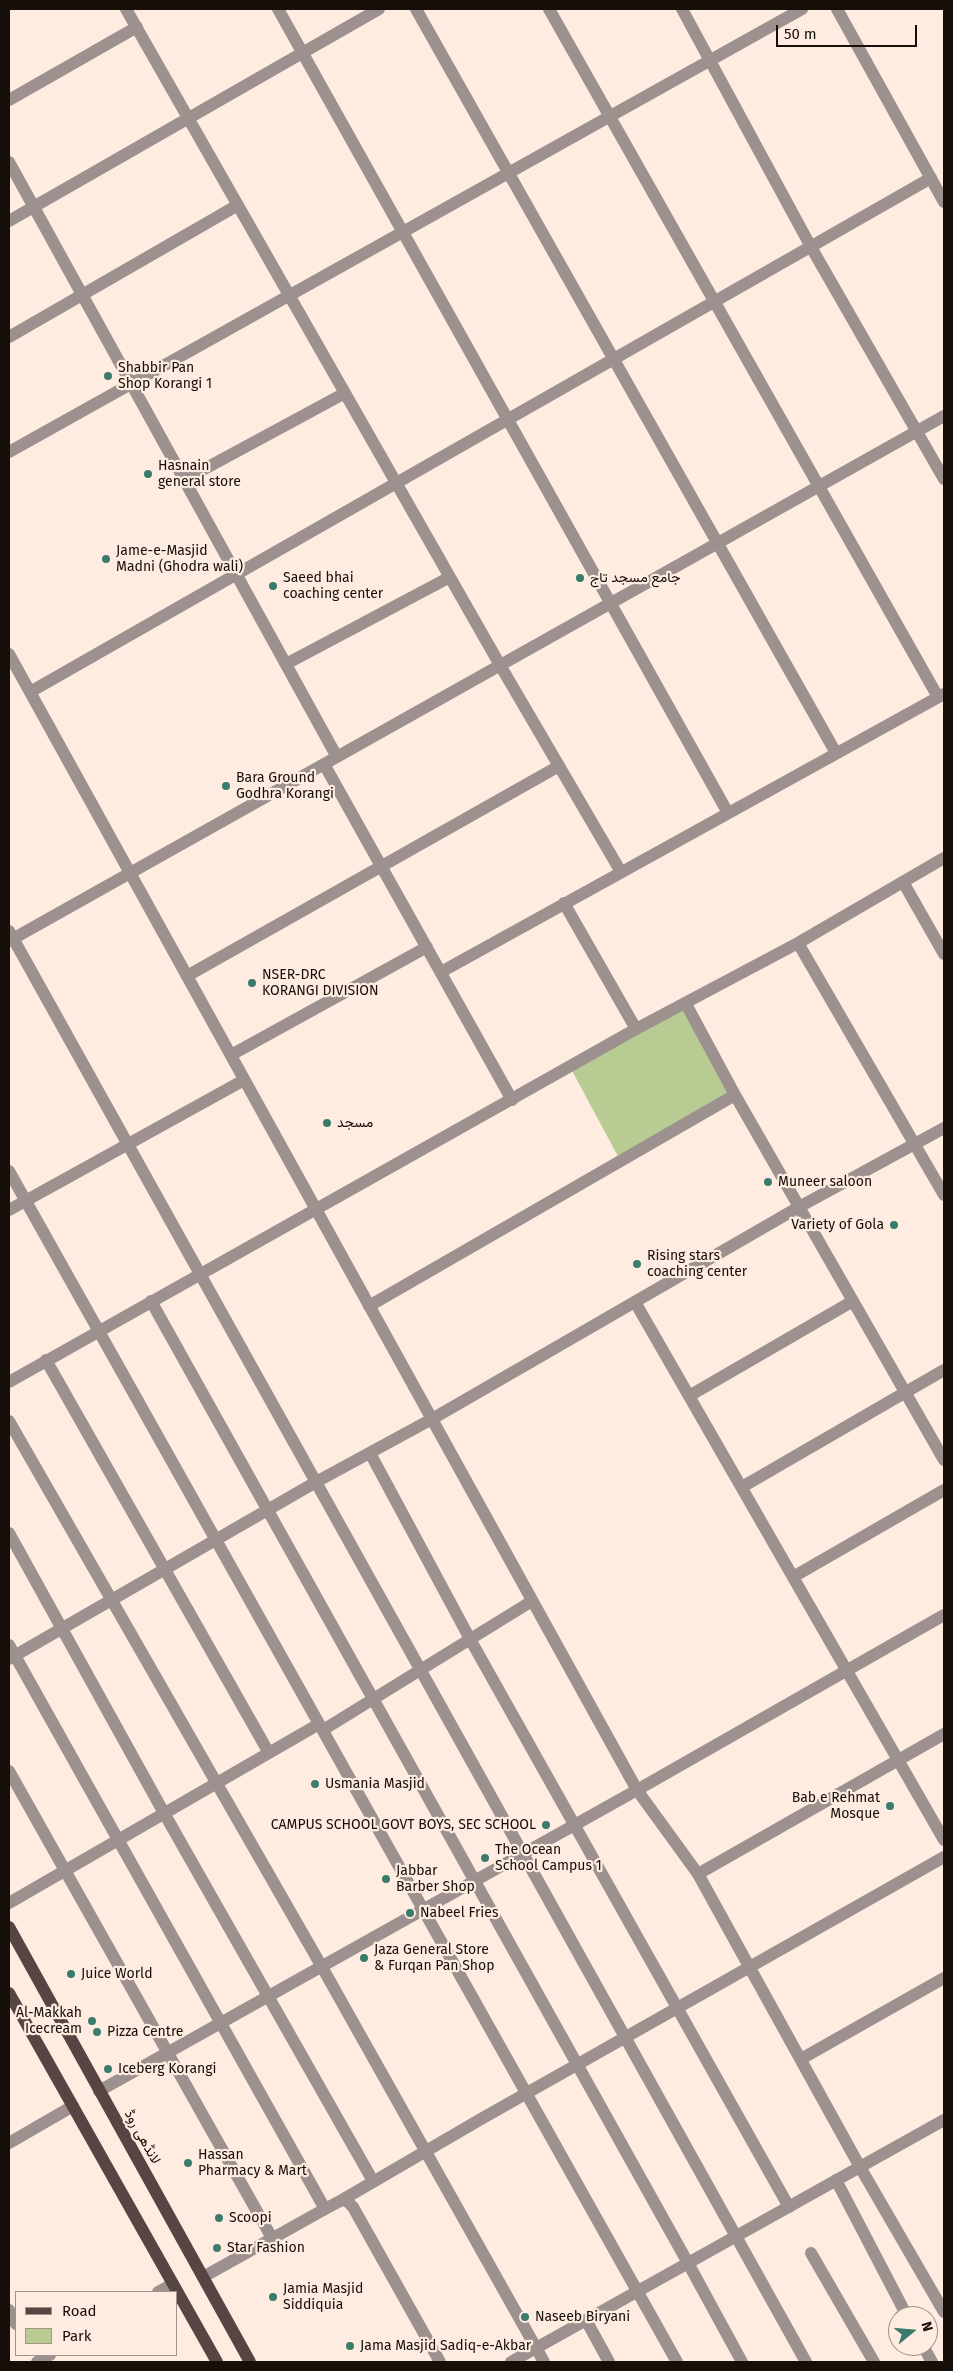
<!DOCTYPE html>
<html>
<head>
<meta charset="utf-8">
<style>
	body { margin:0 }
	#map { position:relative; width:953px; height:2371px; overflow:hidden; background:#feece1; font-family:"Fira Sans",sans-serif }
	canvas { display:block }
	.frame { position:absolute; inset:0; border:10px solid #150e09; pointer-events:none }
	.legend { position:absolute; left:15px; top:2291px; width:162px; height:65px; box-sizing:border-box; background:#feece1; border:1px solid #a1938b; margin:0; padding:6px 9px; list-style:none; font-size:15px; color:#150e09 }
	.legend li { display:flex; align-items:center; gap:10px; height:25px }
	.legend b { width:25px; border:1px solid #a1938b }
	.north { position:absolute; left:888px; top:2306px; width:50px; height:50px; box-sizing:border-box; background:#feece1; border:1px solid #a1938b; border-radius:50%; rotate:73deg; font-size:14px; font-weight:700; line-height:20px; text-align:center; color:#150e09 }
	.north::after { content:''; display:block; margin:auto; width:18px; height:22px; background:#3a7c6c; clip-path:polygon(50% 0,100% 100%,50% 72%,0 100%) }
	.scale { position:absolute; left:776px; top:25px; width:141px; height:22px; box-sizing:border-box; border:2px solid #150e09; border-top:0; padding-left:6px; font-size:15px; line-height:18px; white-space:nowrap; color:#150e09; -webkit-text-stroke:4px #feece1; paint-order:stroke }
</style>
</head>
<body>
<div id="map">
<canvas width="953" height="2371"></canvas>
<div class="frame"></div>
<ul class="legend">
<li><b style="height:6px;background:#574543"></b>Road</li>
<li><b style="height:14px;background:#b8cb93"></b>Park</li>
</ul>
<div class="north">N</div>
<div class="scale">50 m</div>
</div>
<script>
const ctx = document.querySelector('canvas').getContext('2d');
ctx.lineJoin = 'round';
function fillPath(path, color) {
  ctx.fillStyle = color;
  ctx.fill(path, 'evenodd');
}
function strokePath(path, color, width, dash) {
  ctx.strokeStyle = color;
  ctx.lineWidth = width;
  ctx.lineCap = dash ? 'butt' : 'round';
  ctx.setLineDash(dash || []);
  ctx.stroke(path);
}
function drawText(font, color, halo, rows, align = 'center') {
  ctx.font = font + ' "Fira Sans",Vazirmatn,sans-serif';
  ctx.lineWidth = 4.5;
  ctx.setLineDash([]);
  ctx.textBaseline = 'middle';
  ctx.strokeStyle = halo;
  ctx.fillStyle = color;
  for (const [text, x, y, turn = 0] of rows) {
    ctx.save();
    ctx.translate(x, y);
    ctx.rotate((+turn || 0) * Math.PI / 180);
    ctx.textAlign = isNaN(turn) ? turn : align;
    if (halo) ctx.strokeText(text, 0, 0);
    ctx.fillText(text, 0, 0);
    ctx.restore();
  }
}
const green = new Path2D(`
	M 686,1004 L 735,1095 L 620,1160 L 570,1067 Z`);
const minor = new Path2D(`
	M 126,9 L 500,665 L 621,872
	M 278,9 L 728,813
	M 416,9 L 836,753
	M 549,9 L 938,697
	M 682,9 L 811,247 L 944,479
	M 9,100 L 137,27
	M 9,162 L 337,757
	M 9,221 L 379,9
	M 9,337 L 238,205
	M 9,452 L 802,9
	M 184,480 L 345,393
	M 286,664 L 450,577
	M 30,692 L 931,178
	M 324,764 L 512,1100
	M 903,882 L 944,954
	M 564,903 L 636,1029
	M 9,931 L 806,2362
	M 9,941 L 944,416
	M 441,972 L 944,694
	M 187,976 L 559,766
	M 686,1004 L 735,1095 L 944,1460
	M 231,1055 L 427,947
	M 9,1171 L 677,2362
	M 9,1210 L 244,1080
	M 151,1301 L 688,2263 L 742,2362
	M 635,1302 L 944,1840
	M 369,1306 L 735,1095
	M 46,1360 L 269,1753
	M 689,1396 L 853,1301
	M 9,1421 L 322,1967 L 544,2362
	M 370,1453 L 470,1639 L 789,2207
	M 742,1487 L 944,1370
	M 9,1533 L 164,1813 L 373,2181
	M 793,1577 L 944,1490
	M 9,1645 L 325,2209
	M 9,1659 L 316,1482 L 432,1419 L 799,1207 L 944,1128
	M 323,1730 L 532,1601
	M 9,1771 L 272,2238
	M 698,1874 L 944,1734
	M 9,1903 L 319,1724
	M 801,2059 L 944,1978
	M 99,2091 L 637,1790 L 944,1615
	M 9,2143 L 73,2106
	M 836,2180 L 907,2316
	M 342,2200 L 481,2119 L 944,1857
	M 811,2253 L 874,2362
	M 203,2277 L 325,2209 L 342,2200 L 347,2201 L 353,2207 L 440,2362
	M 158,2292 L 173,2284
	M 9,2310 L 16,2324
	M 586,2320 L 609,2362
	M 923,2346 L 932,2362
	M 37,2362 L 50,2355`);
const tertiary = new Path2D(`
	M 837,9 L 944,202
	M 9,654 L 637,1790 L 698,1874 L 860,2167 L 944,2312
	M 798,943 L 944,1195
	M 9,1382 L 636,1029 L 798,943 L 944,858
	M 511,2362 L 944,2120`);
const primary = new Path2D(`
	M 9,1927 L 250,2362
	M 9,1993 L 217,2362`);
const markers = [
	[108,376,5,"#3a7c6c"],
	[148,474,5,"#3a7c6c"],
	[106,559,5,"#3a7c6c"],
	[580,578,5,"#3a7c6c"],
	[273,586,5,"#3a7c6c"],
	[226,786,5,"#3a7c6c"],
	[252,983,5,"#3a7c6c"],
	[327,1123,5,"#3a7c6c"],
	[768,1182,5,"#3a7c6c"],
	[894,1225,5,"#3a7c6c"],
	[637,1264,5,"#3a7c6c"],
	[315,1784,5,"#3a7c6c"],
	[890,1806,5,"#3a7c6c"],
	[546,1825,5,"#3a7c6c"],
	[485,1858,5,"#3a7c6c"],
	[386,1879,5,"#3a7c6c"],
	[410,1913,5,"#3a7c6c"],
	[364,1958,5,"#3a7c6c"],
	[71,1974,5,"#3a7c6c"],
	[92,2021,5,"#3a7c6c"],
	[97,2032,5,"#3a7c6c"],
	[108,2069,5,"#3a7c6c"],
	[188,2163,5,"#3a7c6c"],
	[219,2218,5,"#3a7c6c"],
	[217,2248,5,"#3a7c6c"],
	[273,2297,5,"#3a7c6c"],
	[525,2317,5,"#3a7c6c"],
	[350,2346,5,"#3a7c6c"]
];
const poiNames = [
	["Shabbir Pan",118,368],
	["Shop Korangi 1",118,384],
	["Hasnain",158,466],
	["general store",158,482],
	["Jame-e-Masjid",116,551],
	["Madni (Ghodra wali)",116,567],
	["Saeed bhai",283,578],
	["coaching center",283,594],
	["جامع مسجد تاج",590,578],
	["Bara Ground",236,778],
	["Godhra Korangi",236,794],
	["NSER-DRC",262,975],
	["KORANGI DIVISION",262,991],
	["مسجد",337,1123],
	["Muneer saloon",778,1182],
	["Variety of Gola",884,1225,"right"],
	["Rising stars",647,1256],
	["coaching center",647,1272],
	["Usmania Masjid",325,1784],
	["Bab e Rehmat",880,1798,"right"],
	["Mosque",880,1814,"right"],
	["CAMPUS SCHOOL GOVT BOYS, SEC SCHOOL",536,1825,"right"],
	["The Ocean",495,1850],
	["School Campus 1",495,1866],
	["Jabbar",396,1871],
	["Barber Shop",396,1887],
	["Nabeel Fries",420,1913],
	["Jaza General Store",374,1950],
	["& Furqan Pan Shop",374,1966],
	["Juice World",81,1974],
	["Al-Makkah",82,2013,"right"],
	["Icecream",82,2029,"right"],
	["Pizza Centre",107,2032],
	["Iceberg Korangi",118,2069],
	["Hassan",198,2155],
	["Pharmacy & Mart",198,2171],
	["Scoopi",229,2218],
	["Star Fashion",227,2248],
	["Jamia Masjid",283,2289],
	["Siddiquia",283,2305],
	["Naseeb Biryani",535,2317],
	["Jama Masjid Sadiq-e-Akbar",360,2346]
];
const streetNames = [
	["لانڈھی روڈ",142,2137,61]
];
fillPath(green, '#b8cb93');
strokePath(minor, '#9c918f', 12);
strokePath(tertiary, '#9c918f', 12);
strokePath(primary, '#574543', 12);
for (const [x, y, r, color] of markers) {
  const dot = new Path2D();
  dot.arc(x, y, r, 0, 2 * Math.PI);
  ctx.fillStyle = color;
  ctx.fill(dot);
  strokePath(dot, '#feece1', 2);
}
drawText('14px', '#150e09', '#feece1', poiNames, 'left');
drawText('14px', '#150e09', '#feece1', streetNames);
</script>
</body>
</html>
